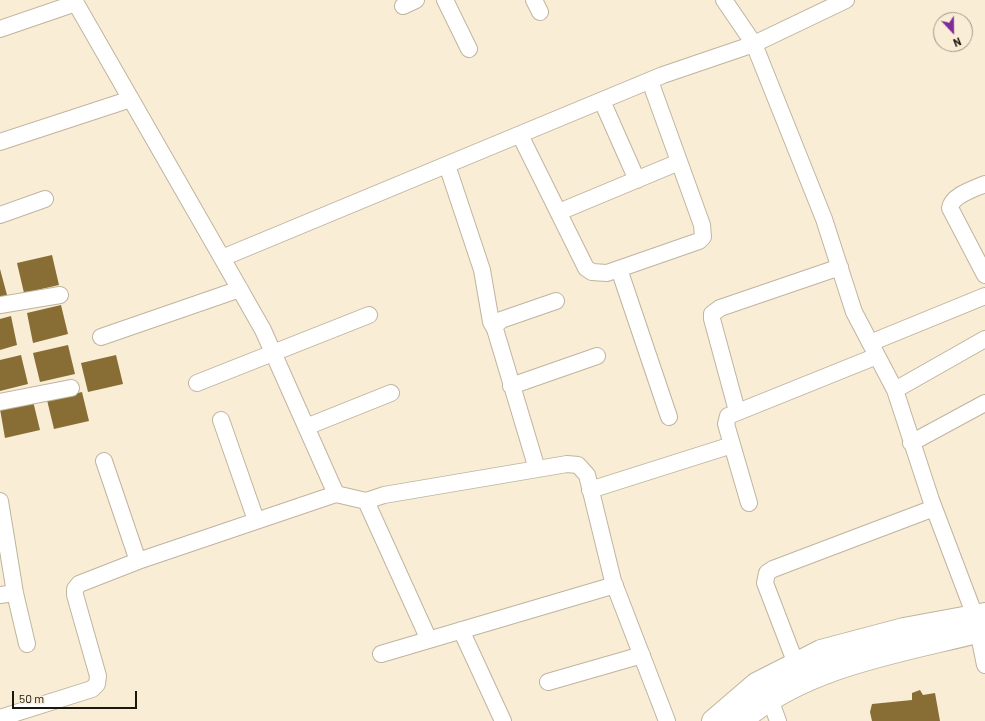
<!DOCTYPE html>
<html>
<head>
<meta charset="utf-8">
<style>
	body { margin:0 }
	#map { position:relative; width:985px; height:721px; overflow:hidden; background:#f9edd6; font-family:Barlow,sans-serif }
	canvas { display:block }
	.north { position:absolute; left:933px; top:12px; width:40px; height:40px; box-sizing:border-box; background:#f9edd6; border:1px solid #a09786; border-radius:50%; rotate:158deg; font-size:11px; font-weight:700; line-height:16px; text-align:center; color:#1b160e }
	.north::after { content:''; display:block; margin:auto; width:14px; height:18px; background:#7f2b9a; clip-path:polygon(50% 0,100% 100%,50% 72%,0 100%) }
	.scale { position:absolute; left:12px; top:691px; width:125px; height:18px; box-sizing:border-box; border:2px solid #1b160e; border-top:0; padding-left:5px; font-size:12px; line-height:14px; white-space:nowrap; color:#1b160e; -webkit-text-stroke:3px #f9edd6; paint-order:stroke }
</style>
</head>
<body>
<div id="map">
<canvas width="985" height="721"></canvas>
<div class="north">N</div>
<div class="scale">50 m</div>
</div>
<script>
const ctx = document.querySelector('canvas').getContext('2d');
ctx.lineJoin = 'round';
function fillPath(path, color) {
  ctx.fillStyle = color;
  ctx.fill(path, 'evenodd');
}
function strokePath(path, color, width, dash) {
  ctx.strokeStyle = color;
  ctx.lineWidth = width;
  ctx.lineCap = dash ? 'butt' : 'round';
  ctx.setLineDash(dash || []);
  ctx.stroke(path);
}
const building = new Path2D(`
	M 52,255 L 59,285 L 24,293 L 17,263 Z
	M 0,269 L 7,295 L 0,297 Z
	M 61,305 L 68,334 L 33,343 L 27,313 Z
	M 11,316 L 17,345 L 0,350 L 0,319 Z
	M 68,345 L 75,374 L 40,382 L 33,353 Z
	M 21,355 L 28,384 L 0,391 L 0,360 Z
	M 116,355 L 123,384 L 88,392 L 81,363 Z
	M 82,392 L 89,421 L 54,429 L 47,400 Z
	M 33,401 L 40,430 L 5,438 L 0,409 Z
	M 920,690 L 923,695 L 935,693 L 940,721 L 872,721 L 870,712 L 872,704 L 912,700 L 912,693 Z`);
const street = new Path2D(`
	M 74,0 L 222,258 L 663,75 L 754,44 L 846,0
	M 445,0 L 469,49
	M 534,0 L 540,12
	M 724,0 L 754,44 L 824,219 L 854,312 L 895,390 L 931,500 L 975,616 L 985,665
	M 403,6 L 416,0
	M 0,29 L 76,3
	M 602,101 L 637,180
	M 520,135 L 586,268 L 592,272 L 607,273 L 699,241 L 703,237 L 702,225 L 650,81
	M 0,142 L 131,99
	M 447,165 L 482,270 L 491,322 L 495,329
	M 985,184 C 974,189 952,195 950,208 L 985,275
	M 559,212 L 679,162
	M 0,215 L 45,199
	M 222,258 L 263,330 L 336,494 L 366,501 L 384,495 L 567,464 L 578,465 L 587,475 L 613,581 L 667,721
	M 619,269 L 669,417
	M 0,305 L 60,295
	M 101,337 L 240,289
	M 870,343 L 985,296
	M 197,383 L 369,315
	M 511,386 L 597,356
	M 895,390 L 985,339
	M 0,402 L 71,388
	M 737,411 L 712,319 L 712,314 L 720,308 L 840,267
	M 221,420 L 256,520
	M 306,427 L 391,393
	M 911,443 L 985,403
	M 104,461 L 138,561
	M 537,469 L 495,329 L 496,325 L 501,320 L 556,301
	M 590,490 L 732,445
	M 0,501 L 15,593 L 27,644
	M 366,501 L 429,640
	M 749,503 L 726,424 L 728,416 L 877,356
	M 0,595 L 15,593
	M 461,630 L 503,721
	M 381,654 L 615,585
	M 796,664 L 765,583 L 767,573 L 773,569 L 934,508
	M 548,682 L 642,655
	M 767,691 L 778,721
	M 0,718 L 92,689 L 97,684 L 98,676 L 75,595 L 75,589 L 79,584 L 138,561 L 336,494`);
const secondary = new Path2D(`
	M 713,721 L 756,684 L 821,651 L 904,629 L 985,614
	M 741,721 C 807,664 903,651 985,630`);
fillPath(building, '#886e34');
strokePath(street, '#bfb49e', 18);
strokePath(secondary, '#bfb49e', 24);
strokePath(street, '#fff', 16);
strokePath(secondary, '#fff', 22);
</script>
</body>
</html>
